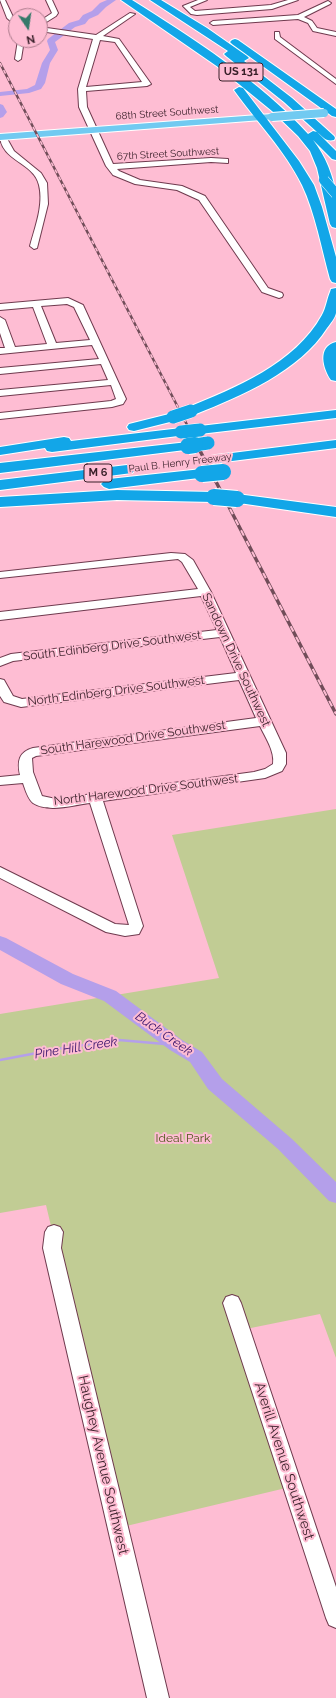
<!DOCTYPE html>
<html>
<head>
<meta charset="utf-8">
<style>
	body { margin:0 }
	#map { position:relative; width:336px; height:1698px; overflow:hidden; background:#febdd3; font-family:Raleway,sans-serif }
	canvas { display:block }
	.north { position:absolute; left:8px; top:8px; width:40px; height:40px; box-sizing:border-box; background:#febdd3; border:1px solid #af7e8f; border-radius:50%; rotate:167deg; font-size:11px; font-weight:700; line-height:16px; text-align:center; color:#381f28 }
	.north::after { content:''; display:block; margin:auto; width:14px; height:18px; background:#37796a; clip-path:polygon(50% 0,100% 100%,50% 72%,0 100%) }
</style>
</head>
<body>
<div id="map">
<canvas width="336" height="1698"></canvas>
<div class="north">N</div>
</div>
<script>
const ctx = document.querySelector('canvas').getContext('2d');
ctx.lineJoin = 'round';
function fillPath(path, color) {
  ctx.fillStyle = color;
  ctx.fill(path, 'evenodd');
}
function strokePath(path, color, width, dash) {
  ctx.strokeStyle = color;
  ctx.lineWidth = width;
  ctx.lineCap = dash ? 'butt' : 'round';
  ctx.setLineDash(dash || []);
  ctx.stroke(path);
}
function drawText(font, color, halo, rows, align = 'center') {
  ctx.font = font + ' Raleway,sans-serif';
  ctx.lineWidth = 4;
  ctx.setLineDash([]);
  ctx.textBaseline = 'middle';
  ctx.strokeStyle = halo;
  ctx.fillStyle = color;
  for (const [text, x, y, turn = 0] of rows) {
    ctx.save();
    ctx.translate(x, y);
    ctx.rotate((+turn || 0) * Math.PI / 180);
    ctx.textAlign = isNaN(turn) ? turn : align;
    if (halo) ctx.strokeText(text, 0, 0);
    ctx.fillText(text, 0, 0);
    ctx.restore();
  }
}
const green = new Path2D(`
	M 336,809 L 336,1358 L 320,1314 L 236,1331 L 286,1488 L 122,1527 L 46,1205 L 0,1213 L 0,1014 L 219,978 L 172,835 Z`);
const stream = new Path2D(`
	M 0,1060 L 63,1048 L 119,1040 L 176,1045`);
const river = new Path2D(`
	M 107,0 L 116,0 L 106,7 L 98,15 L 89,19 L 85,24 L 75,27 L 55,42 L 58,50 L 50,63 L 45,83 L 41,89 L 29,93 L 0,96 L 0,92 L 27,89 L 35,85 L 42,63 L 50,50 L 47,41 L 48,39 L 69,23 L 79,20 L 83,15 L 92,11 L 100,3 Z
	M 0,104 L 3,105 L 7,112 L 3,117 L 0,118 Z
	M 0,936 L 6,938 L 73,974 L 116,991 L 182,1040 L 202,1052 L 222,1079 L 292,1139 L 336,1182 L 336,1203 L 329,1201 L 278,1149 L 208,1089 L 190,1062 L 170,1050 L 104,1001 L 61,984 L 0,950 Z`);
const minor = new Path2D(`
	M 0,0 L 5,0 L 13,17 L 16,20 L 16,26 L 7,18 Z
	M 46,0 L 52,0 L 58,13 L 56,16 L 40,26 L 40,21 L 52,13 Z
	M 198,0 L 207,0 L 190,7 L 195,11 L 271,5 L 288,0 L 298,0 L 272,9 L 197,15 L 191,14 L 183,6 Z
	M 328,1 L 331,3 L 330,4 L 304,17 L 312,21 L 317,28 L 336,32 L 336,36 L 313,31 L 308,23 L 298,19 L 213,25 L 210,23 L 213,21 L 298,15 Z
	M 130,13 L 135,14 L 103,36 L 119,39 L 151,84 L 147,86 L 86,91 L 87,107 L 113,164 L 211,158 L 228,159 L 228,163 L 211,162 L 117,169 L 119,171 L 140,180 L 182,186 L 205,196 L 268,288 L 282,293 L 283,295 L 282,297 L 279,298 L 262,292 L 199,200 L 177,190 L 135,184 L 113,175 L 106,166 L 79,107 L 78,89 L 93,39 L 40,31 L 40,27 L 96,35 ZM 100,40 L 115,42 L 142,82 L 86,87 Z
	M 275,32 L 279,32 L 280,37 L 336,79 L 336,84 L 275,39 Z
	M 18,40 L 24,40 L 21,59 L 18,61 L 15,59 Z
	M 0,135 L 5,135 L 14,151 L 41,173 L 47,183 L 48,204 L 37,248 L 34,249 L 30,246 C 35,227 44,205 39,185 C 34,162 0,161 0,135 Z
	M 68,298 L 83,305 L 126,399 L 123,404 L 112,407 L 0,419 L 0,413 L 111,401 L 116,399 L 111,385 L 0,396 L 0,390 L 108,380 L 101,364 L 0,374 L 0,368 L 99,359 L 92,345 L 0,354 L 0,348 L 5,348 L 0,333 L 0,317 L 5,320 L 15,347 L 47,344 L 33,307 L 0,310 L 0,304 ZM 67,304 L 74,307 L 90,340 L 56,343 L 41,306 Z
	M 171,553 L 185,554 L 193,560 L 211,592 L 286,753 L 286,764 L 282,771 L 265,778 L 103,801 L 143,926 L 139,934 L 125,936 L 106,932 L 0,878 L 0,867 L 115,924 L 129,925 L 90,803 C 73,805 48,813 33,803 C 28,799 25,789 23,783 L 0,785 L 0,777 L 20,775 C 17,761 19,752 33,748 L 256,718 L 239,680 L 21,707 L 4,702 L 0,696 L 0,679 L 4,680 L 13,696 L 22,699 L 236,673 L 220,637 L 13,661 L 0,666 L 0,658 L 11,654 L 217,630 L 201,596 L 0,620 L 0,612 L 198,589 L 182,562 L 178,559 L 0,578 L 0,572 ZM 260,726 C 265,737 275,751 273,764 L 265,769 L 254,772 L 56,799 L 42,796 L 33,772 L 32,758 L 36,756 Z
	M 54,1225 L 60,1227 L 63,1232 L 61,1248 L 169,1698 L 147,1698 L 43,1248 L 45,1232 L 48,1227 Z
	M 232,1295 L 238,1297 L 241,1303 L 336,1587 L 336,1628 L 329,1625 L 326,1618 L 223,1303 L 226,1297 Z`);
const major = new Path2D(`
	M 272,114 L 276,117 L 275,119 L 0,140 L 0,134 Z`);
const highway = new Path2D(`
	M 121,0 L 132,0 C 191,37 261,82 308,134 L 313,131 L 317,132 L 284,102 L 226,56 L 224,54 L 228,51 L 150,0 L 161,0 L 207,28 L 247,56 L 249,58 L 244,61 L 292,98 L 334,136 L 335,138 L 334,140 C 326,142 323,137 317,132 L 336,151 L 336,160 L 332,159 L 313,140 C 325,155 334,177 336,196 C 336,206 336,217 336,228 L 332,227 L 330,224 L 317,168 L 310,151 L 298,136 L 272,111 L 218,67 Z
	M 235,39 L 238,40 L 336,109 L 336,117 L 332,116 L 232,44 L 230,42 L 232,40 Z
	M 239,87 L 243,88 L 299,161 L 314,185 L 322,207 L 336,257 L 336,283 L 332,282 L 330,279 C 322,250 315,212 302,185 C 285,150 256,121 234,90 Z
	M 336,288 C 336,296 336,305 336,313 C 335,318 330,324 327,328 C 300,371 241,396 196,414 L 191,415 L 186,414 L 184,411 L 186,408 C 235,388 295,364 322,315 C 326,308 327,299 330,292 L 331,289 Z
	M 336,342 L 336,381 L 331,380 C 323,368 317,347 336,342 Z
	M 336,410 L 336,418 L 200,434 L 195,433 L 193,430 L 195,427 L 200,426 Z
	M 173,413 L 178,414 L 180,417 L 178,420 L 134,431 L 129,430 L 127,427 L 129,424 Z
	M 181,428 L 186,429 L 188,432 L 186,435 L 52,452 L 47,451 L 45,448 L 0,455 L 0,447 L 64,437 L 69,438 L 71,441 Z
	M 336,440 L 336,448 L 216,463 L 211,462 L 209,459 L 211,456 L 216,455 Z
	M 188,442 L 193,443 L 195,446 L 193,449 L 0,473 L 0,463 Z
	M 127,465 L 132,467 L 135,470 L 132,473 L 0,490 L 0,480 Z
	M 202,469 L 207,471 L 210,474 L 207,477 L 109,489 L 104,487 L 101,484 L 104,481 L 109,479 Z
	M 117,490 L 214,492 L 219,494 L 222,497 L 219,500 L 214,502 L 117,500 L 0,507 L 0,497 Z
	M 237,494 L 336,507 L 336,517 L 232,502 L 229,499 L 232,496 Z`);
const railFar1 = new Path2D(`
	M 0,63 L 198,446`);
const rail = new Path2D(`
	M 197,445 L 336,714`);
const majorBridge = new Path2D(`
	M 272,117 L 324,113`);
const highwayBridgeFar2 = new Path2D(`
	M 324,180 L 336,194`);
const highwayBridgeFar1 = new Path2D(`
	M 173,417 L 191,411
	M 181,432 L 200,430
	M 188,446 L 208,443`);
const highwayBridge = new Path2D(`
	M 188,446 L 195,445
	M 202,474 L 223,472
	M 214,497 L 237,499`);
const farStreetnames = [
	["68th Street Southwest",167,113,-4],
	["67th Street Southwest",168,154,-3],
	["Paul B. Henry Freeway",180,463,-7]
];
const shields = [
	[241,72,44],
	[98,473,28]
];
const shieldNames = [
	["US 131",241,72],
	["M 6",98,473]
];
const streetNames = [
	["South Edinberg Drive Southwest",112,646,-7],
	["Sandown Drive Southwest",236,660,65],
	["North Edinberg Drive Southwest",116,691,-7],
	["South Harewood Drive Southwest",133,738,-8],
	["North Harewood Drive Southwest",146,790,-7]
];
const parkNames = [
	["Ideal Park",183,1138]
];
const waterNames = [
	["Buck Creek",164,1034,35],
	["Pine Hill Creek",76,1048,-9]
];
const nearStreetnames = [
	["Averill Avenue Southwest",284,1461,72],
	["Haughey Avenue Southwest",103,1465,77]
];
fillPath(green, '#c1cc94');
strokePath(stream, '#b49fea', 2.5);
fillPath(river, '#b49fea');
strokePath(minor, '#6f3a4e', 2);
strokePath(major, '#fff', 2);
strokePath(highway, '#fff', 2);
fillPath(minor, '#fff');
fillPath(major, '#71caf1');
fillPath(highway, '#12a6e8');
strokePath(railFar1, '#714d59', 2.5);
strokePath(rail, '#714d59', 3.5);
strokePath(railFar1, '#febdd3', 1.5, [4]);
strokePath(rail, '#febdd3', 2, [6]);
strokePath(majorBridge, '#fff', 10, []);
strokePath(highwayBridgeFar2, '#fff', 11, []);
strokePath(highwayBridgeFar1, '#fff', 14, []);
strokePath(highwayBridge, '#fff', 18, []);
strokePath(majorBridge, '#71caf1', 8);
strokePath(highwayBridgeFar2, '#12a6e8', 10);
strokePath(highwayBridgeFar1, '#12a6e8', 13);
strokePath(highwayBridge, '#12a6e8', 16);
drawText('10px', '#381f28', '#febdd3', farStreetnames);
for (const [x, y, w] of shields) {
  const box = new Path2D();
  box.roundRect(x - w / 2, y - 9, w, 18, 3);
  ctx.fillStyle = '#febdd3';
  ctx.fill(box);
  strokePath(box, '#381f28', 1);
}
drawText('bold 11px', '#381f28', null, shieldNames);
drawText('12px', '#381f28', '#febdd3', streetNames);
drawText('12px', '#4f581b', '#febdd3', parkNames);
drawText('italic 13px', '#3a156c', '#febdd3', waterNames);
drawText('14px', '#381f28', '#febdd3', nearStreetnames);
</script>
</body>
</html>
